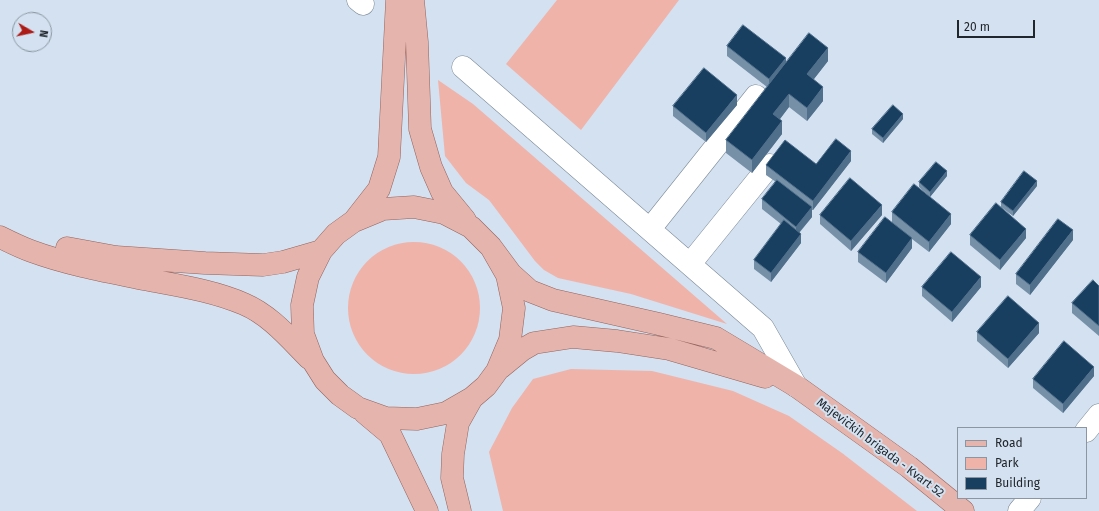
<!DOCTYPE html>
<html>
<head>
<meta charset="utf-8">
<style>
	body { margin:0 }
	#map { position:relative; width:1099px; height:511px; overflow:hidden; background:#d3e1f0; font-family:"Fira Sans",sans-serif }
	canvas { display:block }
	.legend { position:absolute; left:957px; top:427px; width:130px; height:72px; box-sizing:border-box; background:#d3e1f0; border:1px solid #8c96a2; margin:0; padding:5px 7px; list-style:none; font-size:12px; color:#21262c }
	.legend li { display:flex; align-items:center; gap:8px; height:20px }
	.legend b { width:20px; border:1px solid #8c96a2 }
	.north { position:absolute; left:12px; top:12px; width:40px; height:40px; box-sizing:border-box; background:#d3e1f0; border:1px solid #8c96a2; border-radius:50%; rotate:99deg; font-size:11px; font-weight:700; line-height:16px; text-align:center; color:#21262c }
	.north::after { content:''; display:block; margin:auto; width:14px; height:18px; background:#ac1b16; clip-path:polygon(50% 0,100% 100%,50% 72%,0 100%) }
	.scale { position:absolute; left:957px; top:20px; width:78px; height:18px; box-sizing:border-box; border:2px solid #21262c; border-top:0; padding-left:5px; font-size:12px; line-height:14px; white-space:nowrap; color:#21262c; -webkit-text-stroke:3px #d3e1f0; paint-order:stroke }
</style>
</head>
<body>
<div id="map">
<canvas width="1099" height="511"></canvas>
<ul class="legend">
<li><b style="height:5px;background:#e5b5ad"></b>Road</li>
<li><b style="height:11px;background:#efb3aa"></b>Park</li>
<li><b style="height:11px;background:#183e60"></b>Building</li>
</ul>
<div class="north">N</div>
<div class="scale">20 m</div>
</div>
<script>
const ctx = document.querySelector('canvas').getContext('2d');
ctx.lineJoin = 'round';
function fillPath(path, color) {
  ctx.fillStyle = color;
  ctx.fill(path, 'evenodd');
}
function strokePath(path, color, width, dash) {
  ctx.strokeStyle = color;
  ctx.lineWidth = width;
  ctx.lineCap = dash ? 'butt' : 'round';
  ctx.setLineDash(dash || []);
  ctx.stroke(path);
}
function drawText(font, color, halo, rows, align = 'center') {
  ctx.font = font + ' "Fira Sans",sans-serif';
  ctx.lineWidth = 4;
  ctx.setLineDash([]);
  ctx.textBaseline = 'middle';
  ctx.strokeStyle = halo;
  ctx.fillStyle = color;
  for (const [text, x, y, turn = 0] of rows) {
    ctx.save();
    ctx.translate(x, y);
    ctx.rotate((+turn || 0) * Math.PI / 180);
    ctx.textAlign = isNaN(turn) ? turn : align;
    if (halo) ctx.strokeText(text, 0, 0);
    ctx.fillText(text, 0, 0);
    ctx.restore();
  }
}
const green = new Path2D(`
	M 557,0 L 679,0 L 581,130 L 506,64 Z
	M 438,80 L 473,104 L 727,324 L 631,294 L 558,278 L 544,270 L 535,261 L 489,200 L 466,183 L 445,156 Z
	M348 308a66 66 0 1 1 132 0a66 66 0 1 1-132 0Z
	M 571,369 L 652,371 L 733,391 L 789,416 L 842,453 L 917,511 L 503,511 L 489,452 L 512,408 L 533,379 Z`);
const minor = new Path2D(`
	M 358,0 L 363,4
	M 463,67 L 763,328 L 796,386
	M 650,229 L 756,96
	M 690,264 L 770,165
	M 1086,431 L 1099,415
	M 1019,511 L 1030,498`);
const major = new Path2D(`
	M 413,0 L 417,42 L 420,129 L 431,167 L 442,192 L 465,220
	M 354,221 L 379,189 L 389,157 L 397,0
	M 0,237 C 10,242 20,247 31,251 C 69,265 109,272 149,280 C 181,286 214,291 244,304 C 270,315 289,338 309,358
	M 491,247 L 507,275 L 514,308 L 510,340 L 497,371 L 486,386 L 472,398 L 446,413 L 417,419 L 386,418 L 358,408 L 340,395 L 325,380 L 313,361 L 303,334 L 302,305 L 308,277 L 321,251 L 336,234 L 354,221 L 383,209 L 414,207 L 444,213 L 471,227 L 491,247 L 511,274 L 530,291 L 553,300 L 659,324 L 716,338 L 796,386 L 909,467 L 963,511
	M 67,248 L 116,257 L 205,263 L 263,265 L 283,262 L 321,251
	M 500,368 L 522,350 L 534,343 L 573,337 L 617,341 L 669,349 L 765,377
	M 365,413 L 390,434 L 427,511
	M 460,511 L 452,478 L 453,454 L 458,423 L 472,398`);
const wall = new Path2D(`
	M 727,46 L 786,63 L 828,61 L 813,80 L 823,101 L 807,121 L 789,107 L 780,119 L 782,134 L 752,173 L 726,153 L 726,140 L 767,87 L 727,56 Z
	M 737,105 L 706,142 L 673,116 L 673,106 Z
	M 903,119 L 883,143 L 872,134 L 872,129 Z
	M 851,161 L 813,210 L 812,210 L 812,217 L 800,232 L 801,243 L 771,282 L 754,269 L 754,260 L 781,224 L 762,209 L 762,199 L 776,182 L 766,175 L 766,165 L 816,164 Z
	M 947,176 L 930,197 L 919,187 L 919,182 Z
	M 1037,186 L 1013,216 L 1001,207 L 1001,202 Z
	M 892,212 L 951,224 L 929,252 L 912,239 L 912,248 L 886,283 L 858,262 L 858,252 L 892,222 Z
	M 820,215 L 882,215 L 851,251 L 820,224 Z
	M 970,235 L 1026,238 L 1000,270 L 970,245 Z
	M 1073,240 L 1030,295 L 1016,284 L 1016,274 Z
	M 1099,286 L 1099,336 L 1072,313 L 1072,303 Z
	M 922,287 L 981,287 L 952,322 L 922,296 Z
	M 977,332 L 1039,333 L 1008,368 L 977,341 Z
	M 1094,376 L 1063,413 L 1033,388 L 1033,379 Z`);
const shadedWall = new Path2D(`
	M 828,48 L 828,61 L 807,88 L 807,74 Z
	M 786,58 L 786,67 L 769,89 L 769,79 Z
	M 823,87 L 823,101 L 807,121 L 807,108 Z
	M 789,94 L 789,107 L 773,128 L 773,114 Z
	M 737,95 L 737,105 L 706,142 L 706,133 Z
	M 903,114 L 903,119 L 883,143 L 883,138 Z
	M 782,121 L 782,134 L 752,173 L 752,160 Z
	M 851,151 L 851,161 L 813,210 L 813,201 Z
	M 947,171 L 947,176 L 930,197 L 930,192 Z
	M 1037,181 L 1037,186 L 1013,216 L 1013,211 Z
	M 882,205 L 882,215 L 851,251 L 851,241 Z
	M 812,207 L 812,217 L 796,236 L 796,227 Z
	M 951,214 L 951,224 L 929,252 L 929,242 Z
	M 1026,229 L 1026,238 L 1000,270 L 1000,260 Z
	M 1073,230 L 1073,240 L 1030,295 L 1030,285 Z
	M 801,234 L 801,243 L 771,282 L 771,273 Z
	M 912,238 L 912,248 L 886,283 L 886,273 Z
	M 981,277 L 981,287 L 952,322 L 952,312 Z
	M 1039,323 L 1039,333 L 1008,368 L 1008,359 Z
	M 1094,367 L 1094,376 L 1063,413 L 1063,404 Z`);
const building = new Path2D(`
	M 743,25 L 786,58 L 769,79 L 727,46 Z
	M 809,33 L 828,48 L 807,74 L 823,87 L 807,108 L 789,94 L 773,114 L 782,121 L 752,160 L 726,140 Z
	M 704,68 L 737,95 L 706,133 L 673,106 Z
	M 893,105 L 903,114 L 883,138 L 872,129 Z
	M 836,139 L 851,151 L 813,201 L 766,165 L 785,140 L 816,164 Z
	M 936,162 L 947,171 L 930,192 L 919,182 Z
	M 1024,171 L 1037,181 L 1013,211 L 1001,202 Z
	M 850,178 L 882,205 L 851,241 L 820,215 Z
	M 777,180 L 812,207 L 796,227 L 762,199 Z
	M 914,184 L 951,214 L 929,242 L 892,212 Z
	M 996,203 L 1026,229 L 1000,260 L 970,235 Z
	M 885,217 L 912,238 L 886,273 L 858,252 Z
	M 1058,219 L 1073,230 L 1030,285 L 1016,274 Z
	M 784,220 L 801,234 L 771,273 L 754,260 Z
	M 951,252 L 981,277 L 952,312 L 922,287 Z
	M 1093,280 L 1099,286 L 1099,326 L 1072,303 Z
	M 1008,296 L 1039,323 L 1008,359 L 977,332 Z
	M 1064,341 L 1094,367 L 1063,404 L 1033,379 Z`);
const streetNames = [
	["Majevičkih brigada - Kvart 52",880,448,37]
];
fillPath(green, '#efb3aa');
strokePath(minor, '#7c8997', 23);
strokePath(major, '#95625d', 23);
strokePath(minor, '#fff', 22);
strokePath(major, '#e5b5ad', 22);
fillPath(wall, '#7690a8');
fillPath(shadedWall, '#506f8b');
fillPath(building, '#183e60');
strokePath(building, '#506f8b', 1);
drawText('12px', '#21262c', '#d3e1f0', streetNames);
</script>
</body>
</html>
